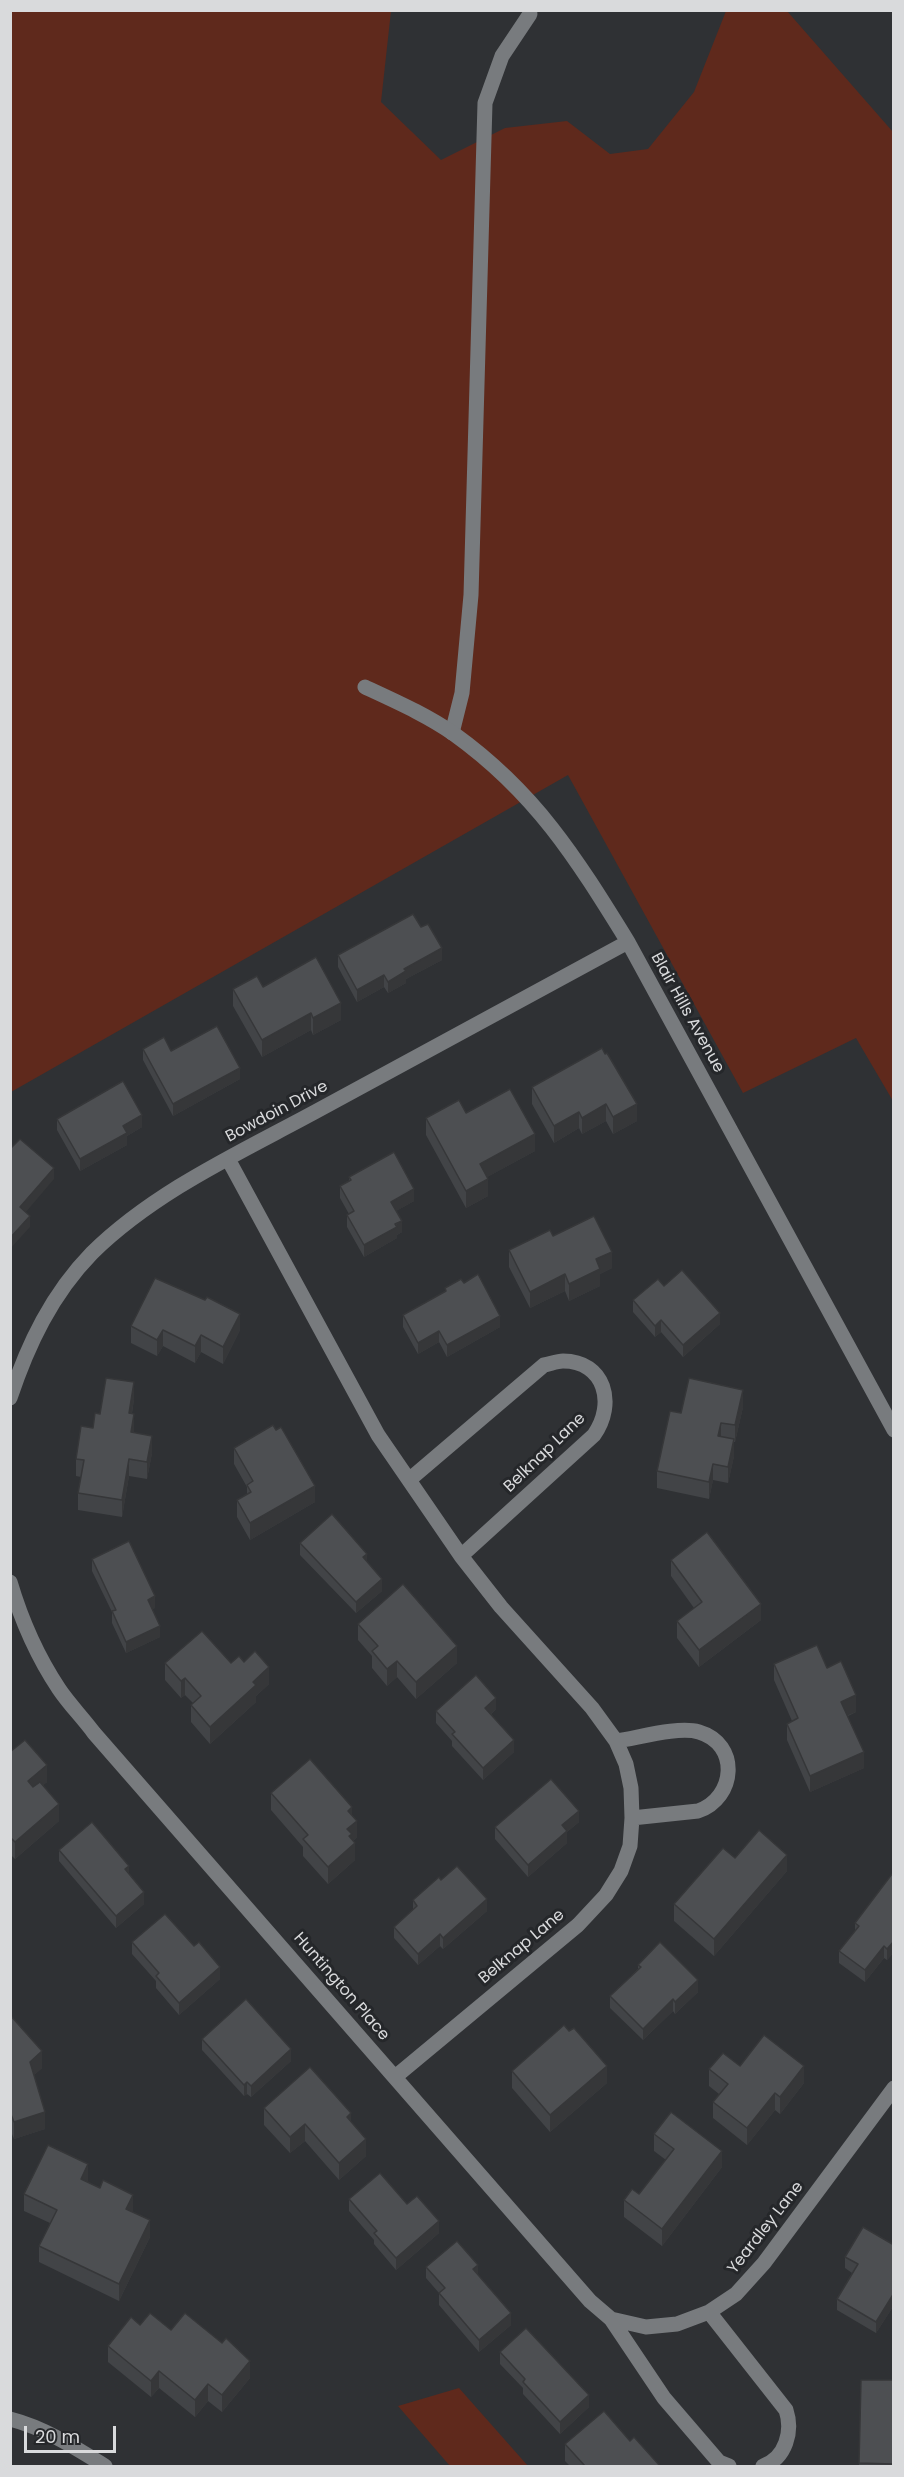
<!DOCTYPE html>
<html>
<head>
<meta charset="utf-8">
<style>
	body { margin:0 }
	#map { position:relative; width:904px; height:2477px; overflow:hidden; background:#2f3134; font-family:Poppins,sans-serif }
	canvas { display:block }
	.frame { position:absolute; inset:0; border:12px solid #d9dadc; pointer-events:none }
	.scale { position:absolute; left:24px; top:2426px; width:92px; height:27px; box-sizing:border-box; border:3px solid #d9dadc; border-top:0; padding-left:8px; font-size:18px; line-height:21px; white-space:nowrap; color:#d9dadc; -webkit-text-stroke:4px #25272a; paint-order:stroke }
</style>
</head>
<body>
<div id="map">
<canvas width="904" height="2477"></canvas>
<div class="frame"></div>
<div class="scale">20 m</div>
</div>
<script>
const ctx = document.querySelector('canvas').getContext('2d');
ctx.lineJoin = 'round';
function fillPath(path, color) {
  ctx.fillStyle = color;
  ctx.fill(path, 'evenodd');
}
function strokePath(path, color, width, dash) {
  ctx.strokeStyle = color;
  ctx.lineWidth = width;
  ctx.lineCap = dash ? 'butt' : 'round';
  ctx.setLineDash(dash || []);
  ctx.stroke(path);
}
function drawText(font, color, halo, rows, align = 'center') {
  ctx.font = font + ' Poppins,sans-serif';
  ctx.lineWidth = 6;
  ctx.setLineDash([]);
  ctx.textBaseline = 'middle';
  ctx.strokeStyle = halo;
  ctx.fillStyle = color;
  for (const [text, x, y, turn = 0] of rows) {
    ctx.save();
    ctx.translate(x, y);
    ctx.rotate((+turn || 0) * Math.PI / 180);
    ctx.textAlign = isNaN(turn) ? turn : align;
    if (halo) ctx.strokeText(text, 0, 0);
    ctx.fillText(text, 0, 0);
    ctx.restore();
  }
}
const green = new Path2D(`
	M 11,11 L 391,11 L 381,102 L 441,160 L 505,128 L 567,121 L 610,154 L 648,149 L 694,92 L 726,11 L 787,11 L 893,132 L 893,1101 L 856,1038 L 743,1093 L 568,775 L 11,1092 Z
	M 459,2388 L 528,2466 L 450,2466 L 398,2406 Z`);
const service = new Path2D(`
	M 452,733 L 462,693 L 471,595 L 485,103 L 502,56 L 530,14`);
const minor = new Path2D(`
	M 365,687 C 395,701 427,715 454,734 C 536,793 576,858 628,942 L 894,1430
	M 228,1159 L 378,1435 L 461,1556 L 501,1607 L 592,1708 L 616,1741 L 626,1764 L 631,1788 L 632,1818 L 630,1846 L 621,1871 L 606,1895 L 578,1925 L 395,2077
	M 10,1398 C 28,1344 52,1294 92,1253 C 154,1192 237,1154 313,1113 C 418,1056 523,999 628,942
	M 409,1480 L 544,1365 C 550,1364 557,1361 563,1361 C 605,1361 616,1404 594,1435 L 461,1556
	M 10,1582 C 21,1619 37,1656 59,1689 C 69,1704 83,1718 94,1733 L 590,2301 L 611,2319 L 646,2327 L 677,2324 L 709,2312 L 736,2294 L 764,2263 L 894,2088
	M 616,1741 C 638,1738 678,1726 699,1732 C 740,1744 736,1798 698,1811 L 632,1818
	M 709,2312 L 786,2410 C 793,2431 786,2458 763,2466
	M 611,2319 L 664,2398 L 719,2462 L 729,2466
	M 10,2419 C 45,2428 76,2448 105,2466`);
const wall = new Path2D(`
	M 421,927 L 442,960 L 406,979 L 406,983 L 388,993 L 384,987 L 357,1002 L 338,967 L 338,955 Z
	M 263,987 L 341,1020 L 313,1035 L 311,1030 L 262,1057 L 233,1006 L 233,989 Z
	M 602,1048 L 637,1121 L 613,1134 L 606,1121 L 582,1134 L 579,1128 L 554,1143 L 532,1104 L 532,1087 Z
	M 143,1049 L 171,1051 L 240,1079 L 173,1116 L 143,1060 Z
	M 466,1113 L 535,1151 L 487,1177 L 488,1196 L 466,1208 L 426,1135 L 426,1118 Z
	M 57,1119 L 142,1127 L 127,1136 L 127,1145 L 80,1171 L 57,1130 Z
	M 349,1177 L 414,1201 L 396,1211 L 402,1232 L 397,1235 L 397,1238 L 364,1257 L 347,1227 L 347,1215 L 349,1214 L 340,1198 L 340,1186 L 349,1181 Z
	M 553,1236 L 612,1268 L 600,1274 L 600,1286 L 569,1301 L 565,1291 L 530,1308 L 509,1267 L 509,1250 Z
	M 464,1283 L 500,1327 L 447,1357 L 439,1342 L 418,1354 L 403,1327 L 403,1315 L 445,1292 L 445,1288 Z
	M 664,1286 L 720,1324 L 683,1357 L 661,1332 L 655,1337 L 633,1312 L 633,1300 Z
	M 131,1326 L 240,1330 L 223,1364 L 201,1352 L 195,1363 L 163,1346 L 157,1356 L 131,1343 Z
	M 134,1399 L 132,1413 L 134,1433 L 152,1453 L 147,1479 L 129,1476 L 122,1517 L 78,1510 L 78,1493 L 81,1477 L 76,1476 L 76,1459 L 100,1414 Z
	M 743,1407 L 735,1442 L 734,1442 L 734,1456 L 728,1483 L 713,1480 L 709,1499 L 657,1488 L 657,1471 L 681,1413 Z
	M 234,1448 L 315,1502 L 250,1540 L 237,1517 L 237,1500 L 247,1494 L 247,1487 L 234,1464 Z
	M 300,1543 L 367,1562 L 382,1591 L 356,1613 L 300,1555 Z
	M 92,1559 L 155,1608 L 152,1609 L 160,1637 L 126,1653 L 112,1623 L 112,1612 L 92,1571 Z
	M 671,1560 L 761,1620 L 699,1667 L 677,1638 L 677,1621 L 694,1608 L 671,1576 Z
	M 358,1624 L 457,1663 L 416,1699 L 397,1677 L 387,1686 L 372,1668 L 372,1656 L 358,1640 Z
	M 244,1662 L 269,1684 L 256,1696 L 256,1702 L 210,1744 L 191,1722 L 191,1705 L 193,1703 L 185,1695 L 181,1698 L 165,1680 L 165,1663 L 231,1663 Z
	M 774,1664 L 827,1668 L 856,1712 L 848,1716 L 864,1768 L 810,1792 L 787,1740 L 787,1724 L 792,1721 L 774,1680 Z
	M 496,1709 L 491,1714 L 514,1752 L 483,1780 L 452,1746 L 452,1741 L 436,1723 L 436,1711 Z
	M 10,1752 L 47,1782 L 43,1785 L 59,1821 L 15,1859 L 10,1854 Z
	M 271,1793 L 352,1816 L 357,1837 L 353,1841 L 355,1860 L 328,1884 L 303,1856 L 303,1847 L 271,1810 Z
	M 579,1822 L 567,1832 L 567,1843 L 528,1877 L 495,1839 L 495,1827 Z
	M 59,1850 L 129,1874 L 144,1904 L 116,1928 L 59,1861 Z
	M 735,1858 L 787,1871 L 714,1956 L 674,1921 L 674,1904 Z
	M 894,1875 L 894,1952 L 887,1960 L 884,1958 L 865,1982 L 839,1963 L 839,1951 L 855,1932 L 855,1923 Z
	M 441,1880 L 487,1911 L 443,1949 L 440,1946 L 418,1965 L 394,1938 L 394,1927 L 413,1910 L 413,1900 Z
	M 132,1942 L 220,1979 L 179,2015 L 156,1988 L 156,1981 L 132,1954 Z
	M 638,1965 L 698,1992 L 675,2014 L 673,2011 L 643,2040 L 610,2008 L 610,1996 L 638,1969 Z
	M 10,2015 L 42,2068 L 34,2075 L 45,2129 L 14,2139 L 10,2129 Z
	M 202,2039 L 291,2061 L 251,2097 L 247,2094 L 244,2096 L 202,2050 Z
	M 740,2066 L 804,2083 L 780,2114 L 775,2110 L 747,2145 L 713,2118 L 713,2102 L 719,2094 L 709,2086 L 709,2069 Z
	M 512,2071 L 607,2083 L 550,2132 L 512,2088 Z
	M 264,2108 L 351,2122 L 366,2156 L 339,2180 L 305,2141 L 290,2153 L 264,2125 Z
	M 654,2134 L 722,2167 L 662,2246 L 624,2217 L 624,2200 L 639,2194 L 666,2160 L 654,2151 Z
	M 88,2181 L 87,2182 L 133,2212 L 150,2237 L 119,2301 L 39,2262 L 39,2246 L 50,2223 L 24,2211 L 24,2194 Z
	M 349,2199 L 407,2204 L 439,2233 L 396,2270 L 374,2244 L 374,2240 L 349,2211 Z
	M 894,2245 L 894,2305 L 876,2333 L 837,2310 L 837,2299 L 852,2273 L 845,2268 L 845,2257 Z
	M 426,2267 L 478,2275 L 511,2325 L 479,2352 L 439,2305 L 439,2293 L 426,2278 Z
	M 140,2325 L 171,2330 L 250,2378 L 222,2412 L 208,2401 L 195,2417 L 159,2388 L 151,2397 L 108,2362 L 108,2346 Z
	M 500,2352 L 589,2407 L 560,2434 L 523,2394 L 523,2388 L 500,2364 Z
	M 861,2380 L 894,2380 L 893,2466 L 859,2466 Z
	M 630,2441 L 660,2466 L 570,2466 L 565,2461 L 565,2444 Z`);
const shadedWall = new Path2D(`
	M 442,948 L 442,960 L 406,979 L 406,983 L 388,993 L 388,982 L 404,969 Z
	M 384,975 L 384,987 L 357,1002 L 357,990 Z
	M 341,1003 L 341,1020 L 313,1035 L 313,1018 Z
	M 311,1013 L 311,1030 L 262,1057 L 262,1040 Z
	M 240,1068 L 240,1079 L 173,1116 L 173,1104 Z
	M 606,1104 L 606,1121 L 582,1134 L 582,1118 Z
	M 637,1104 L 637,1121 L 613,1134 L 613,1117 Z
	M 579,1112 L 579,1128 L 554,1143 L 554,1126 Z
	M 142,1115 L 142,1127 L 127,1136 L 127,1145 L 80,1171 L 80,1159 L 123,1126 Z
	M 535,1134 L 535,1151 L 480,1181 L 480,1164 Z
	M 54,1168 L 54,1179 L 20,1219 L 20,1207 Z
	M 488,1179 L 488,1196 L 466,1208 L 466,1191 Z
	M 414,1189 L 414,1201 L 391,1214 L 391,1202 Z
	M 30,1216 L 30,1227 L 10,1249 L 10,1238 Z
	M 402,1221 L 402,1232 L 397,1235 L 397,1238 L 364,1257 L 364,1245 Z
	M 612,1252 L 612,1268 L 600,1274 L 600,1286 L 569,1301 L 569,1284 L 596,1259 Z
	M 565,1274 L 565,1291 L 530,1308 L 530,1292 Z
	M 720,1313 L 720,1324 L 683,1357 L 683,1345 Z
	M 240,1314 L 240,1330 L 223,1364 L 223,1347 Z
	M 500,1316 L 500,1327 L 447,1357 L 447,1345 Z
	M 661,1320 L 661,1332 L 655,1337 L 655,1326 Z
	M 163,1330 L 163,1346 L 157,1356 L 157,1340 Z
	M 439,1331 L 439,1342 L 418,1354 L 418,1343 Z
	M 201,1335 L 201,1352 L 195,1363 L 195,1346 Z
	M 134,1382 L 134,1399 L 129,1430 L 129,1413 Z
	M 743,1390 L 743,1407 L 735,1442 L 735,1425 Z
	M 134,1414 L 134,1430 L 131,1449 L 131,1432 Z
	M 721,1423 L 721,1439 L 718,1436 Z
	M 152,1436 L 152,1453 L 147,1479 L 147,1462 Z
	M 734,1439 L 734,1456 L 728,1483 L 728,1467 Z
	M 129,1459 L 129,1476 L 122,1517 L 122,1500 Z
	M 713,1464 L 713,1480 L 709,1499 L 709,1482 Z
	M 315,1486 L 315,1502 L 250,1540 L 250,1523 Z
	M 367,1554 L 367,1565 L 363,1557 Z
	M 382,1579 L 382,1591 L 356,1613 L 356,1602 Z
	M 155,1596 L 155,1608 L 148,1611 L 148,1600 Z
	M 761,1604 L 761,1620 L 699,1667 L 699,1650 Z
	M 160,1626 L 160,1637 L 126,1653 L 126,1642 Z
	M 457,1646 L 457,1663 L 416,1699 L 416,1682 Z
	M 397,1661 L 397,1677 L 387,1686 L 387,1669 Z
	M 269,1667 L 269,1684 L 256,1696 L 256,1702 L 210,1744 L 210,1727 L 253,1682 Z
	M 185,1678 L 185,1695 L 181,1698 L 181,1681 Z
	M 856,1695 L 856,1712 L 841,1718 L 841,1702 Z
	M 496,1698 L 496,1709 L 485,1719 L 485,1708 Z
	M 514,1740 L 514,1752 L 483,1780 L 483,1768 Z
	M 864,1752 L 864,1768 L 810,1792 L 810,1776 Z
	M 47,1765 L 47,1782 L 28,1798 L 28,1781 Z
	M 59,1804 L 59,1821 L 15,1859 L 15,1842 Z
	M 352,1807 L 352,1824 L 348,1811 Z
	M 579,1811 L 579,1822 L 567,1832 L 567,1843 L 528,1877 L 528,1865 L 562,1825 Z
	M 357,1821 L 357,1837 L 352,1842 L 355,1843 L 355,1860 L 328,1884 L 328,1867 L 347,1829 Z
	M 787,1855 L 787,1871 L 714,1956 L 714,1939 Z
	M 129,1866 L 129,1878 L 125,1869 Z
	M 144,1892 L 144,1904 L 116,1928 L 116,1916 Z
	M 487,1899 L 487,1911 L 443,1949 L 443,1938 Z
	M 440,1934 L 440,1946 L 418,1965 L 418,1954 Z
	M 894,1941 L 894,1952 L 887,1960 L 887,1949 Z
	M 884,1946 L 884,1958 L 865,1982 L 865,1970 Z
	M 220,1967 L 220,1979 L 179,2015 L 179,2003 Z
	M 698,1980 L 698,1992 L 675,2014 L 675,2002 Z
	M 673,1999 L 673,2011 L 643,2040 L 643,2029 Z
	M 291,2049 L 291,2061 L 251,2097 L 251,2086 Z
	M 42,2051 L 42,2068 L 30,2079 L 30,2062 Z
	M 607,2066 L 607,2083 L 550,2132 L 550,2115 Z
	M 804,2066 L 804,2083 L 780,2114 L 780,2097 Z
	M 247,2082 L 247,2094 L 244,2096 L 244,2085 Z
	M 775,2093 L 775,2110 L 747,2145 L 747,2128 Z
	M 45,2112 L 45,2129 L 14,2139 L 14,2122 Z
	M 351,2113 L 351,2130 L 347,2117 Z
	M 305,2124 L 305,2141 L 290,2153 L 290,2137 Z
	M 366,2139 L 366,2156 L 339,2180 L 339,2163 Z
	M 722,2151 L 722,2167 L 662,2246 L 662,2229 Z
	M 88,2164 L 88,2181 L 81,2196 L 81,2179 Z
	M 133,2195 L 133,2211 L 126,2225 L 126,2209 Z
	M 150,2220 L 150,2237 L 119,2301 L 119,2284 Z
	M 439,2221 L 439,2233 L 396,2270 L 396,2258 Z
	M 478,2265 L 478,2277 L 473,2269 Z
	M 894,2293 L 894,2305 L 876,2333 L 876,2322 Z
	M 511,2313 L 511,2325 L 479,2352 L 479,2340 Z
	M 250,2361 L 250,2378 L 222,2412 L 222,2395 Z
	M 159,2371 L 159,2388 L 151,2397 L 151,2381 Z
	M 208,2384 L 208,2401 L 195,2417 L 195,2400 Z
	M 589,2395 L 589,2407 L 560,2434 L 560,2422 Z`);
const building = new Path2D(`
	M 413,914 L 421,927 L 428,924 L 442,948 L 404,969 L 406,971 L 388,982 L 384,975 L 357,990 L 338,955 Z
	M 316,957 L 341,1003 L 313,1018 L 311,1013 L 262,1040 L 233,989 L 257,976 L 263,987 Z
	M 217,1026 L 240,1068 L 173,1104 L 143,1049 L 164,1037 L 171,1051 Z
	M 602,1048 L 605,1054 L 607,1053 L 637,1104 L 613,1117 L 606,1104 L 582,1118 L 579,1112 L 554,1126 L 532,1087 Z
	M 123,1081 L 142,1115 L 123,1126 L 127,1133 L 80,1159 L 57,1119 Z
	M 510,1089 L 535,1134 L 480,1164 L 488,1179 L 466,1191 L 426,1118 L 459,1100 L 466,1113 Z
	M 20,1139 L 54,1168 L 20,1207 L 30,1216 L 10,1238 L 10,1149 Z
	M 394,1152 L 414,1189 L 391,1202 L 402,1221 L 395,1224 L 397,1227 L 364,1245 L 347,1215 L 354,1211 L 340,1186 L 351,1180 L 349,1177 Z
	M 594,1216 L 612,1252 L 596,1259 L 600,1269 L 569,1284 L 565,1274 L 530,1292 L 509,1250 L 550,1230 L 553,1236 Z
	M 682,1270 L 720,1313 L 683,1345 L 661,1320 L 655,1326 L 633,1300 L 658,1279 L 664,1286 Z
	M 478,1274 L 500,1316 L 447,1345 L 439,1331 L 418,1343 L 403,1315 L 446,1291 L 445,1288 L 461,1279 L 464,1283 Z
	M 155,1278 L 205,1300 L 207,1297 L 240,1314 L 223,1347 L 201,1335 L 195,1346 L 163,1330 L 157,1340 L 131,1326 Z
	M 106,1378 L 134,1382 L 129,1413 L 134,1414 L 131,1432 L 152,1436 L 147,1462 L 129,1459 L 122,1500 L 78,1493 L 84,1460 L 76,1459 L 81,1426 L 93,1428 L 95,1413 L 100,1414 Z
	M 689,1378 L 743,1390 L 735,1425 L 721,1423 L 718,1436 L 734,1439 L 728,1467 L 713,1464 L 709,1482 L 657,1471 L 670,1411 L 681,1413 Z
	M 273,1425 L 276,1430 L 281,1427 L 315,1486 L 250,1523 L 237,1500 L 251,1492 L 247,1485 L 253,1481 L 234,1448 Z
	M 332,1514 L 367,1554 L 363,1557 L 382,1579 L 356,1602 L 300,1543 Z
	M 707,1532 L 761,1604 L 699,1650 L 677,1621 L 702,1602 L 671,1560 Z
	M 129,1541 L 155,1596 L 148,1600 L 160,1626 L 126,1642 L 112,1611 L 116,1610 L 92,1559 Z
	M 403,1584 L 457,1646 L 416,1682 L 397,1661 L 387,1669 L 372,1651 L 378,1646 L 358,1624 Z
	M 202,1631 L 231,1663 L 239,1656 L 244,1662 L 255,1651 L 269,1667 L 253,1682 L 256,1685 L 210,1727 L 191,1705 L 201,1696 L 185,1678 L 181,1681 L 165,1663 Z
	M 817,1645 L 827,1668 L 841,1661 L 856,1695 L 841,1702 L 864,1752 L 810,1776 L 787,1724 L 798,1718 L 774,1664 Z
	M 476,1675 L 496,1698 L 485,1708 L 514,1740 L 483,1768 L 452,1734 L 455,1732 L 436,1711 Z
	M 25,1740 L 47,1765 L 28,1781 L 33,1787 L 40,1782 L 59,1804 L 15,1842 L 10,1837 L 10,1752 Z
	M 310,1759 L 352,1807 L 348,1811 L 357,1821 L 347,1829 L 352,1834 L 349,1836 L 355,1843 L 328,1867 L 303,1839 L 308,1835 L 271,1793 Z
	M 551,1779 L 579,1811 L 562,1825 L 567,1831 L 528,1865 L 495,1827 Z
	M 92,1822 L 129,1866 L 125,1869 L 144,1892 L 116,1916 L 59,1850 Z
	M 759,1830 L 787,1855 L 714,1939 L 674,1904 L 723,1848 L 735,1858 Z
	M 457,1866 L 487,1899 L 443,1938 L 440,1934 L 418,1954 L 394,1927 L 417,1906 L 413,1900 L 439,1877 L 441,1880 Z
	M 892,1874 L 894,1875 L 894,1941 L 887,1949 L 884,1946 L 865,1970 L 839,1951 L 859,1926 L 855,1923 Z
	M 165,1914 L 194,1946 L 199,1942 L 220,1967 L 179,2003 L 156,1976 L 159,1973 L 132,1942 Z
	M 660,1942 L 698,1980 L 675,2002 L 673,1999 L 643,2029 L 610,1996 L 641,1967 L 638,1965 Z
	M 246,1999 L 291,2049 L 251,2086 L 247,2082 L 244,2085 L 202,2039 Z
	M 10,2015 L 42,2051 L 30,2062 L 45,2112 L 14,2122 L 10,2112 Z
	M 564,2025 L 569,2031 L 574,2028 L 607,2066 L 550,2115 L 512,2071 Z
	M 764,2035 L 804,2066 L 780,2097 L 775,2093 L 747,2128 L 713,2102 L 728,2084 L 709,2069 L 723,2053 L 740,2066 Z
	M 310,2067 L 351,2113 L 347,2117 L 366,2139 L 339,2163 L 305,2124 L 290,2137 L 264,2108 Z
	M 671,2112 L 722,2151 L 662,2229 L 624,2200 L 632,2189 L 639,2194 L 674,2149 L 654,2134 Z
	M 48,2145 L 88,2164 L 81,2179 L 100,2188 L 103,2180 L 133,2195 L 126,2209 L 150,2220 L 119,2284 L 39,2246 L 57,2210 L 24,2194 Z
	M 380,2173 L 407,2204 L 417,2196 L 439,2221 L 396,2258 L 374,2233 L 377,2231 L 349,2199 Z
	M 863,2227 L 894,2245 L 894,2293 L 876,2322 L 837,2299 L 858,2264 L 845,2257 Z
	M 457,2241 L 478,2265 L 473,2269 L 511,2313 L 479,2340 L 439,2293 L 445,2288 L 426,2267 Z
	M 150,2313 L 171,2330 L 185,2313 L 222,2343 L 226,2338 L 250,2361 L 222,2395 L 208,2384 L 195,2400 L 159,2371 L 151,2381 L 108,2346 L 131,2317 L 140,2325 Z
	M 526,2328 L 589,2395 L 560,2422 L 523,2382 L 525,2379 L 500,2352 Z
	M 861,2380 L 894,2380 L 893,2464 L 859,2463 Z
	M 604,2411 L 630,2441 L 634,2437 L 660,2466 L 585,2466 L 565,2444 Z`);
const streetNames = [
	["Blair Hills Avenue",687,1013,61],
	["Bowdoin Drive",277,1112,-28],
	["Belknap Lane",545,1453,-44],
	["Belknap Lane",522,1947,-40],
	["Huntington Place",341,1987,49],
	["Yeardley Lane",766,2228,-52]
];
fillPath(green, '#5f291c');
strokePath(service, '#787b7e', 15);
strokePath(minor, '#787b7e', 15);
fillPath(wall, '#424447');
fillPath(shadedWall, '#363739');
fillPath(building, '#4d4f52');
strokePath(building, '#363739', 1.5);
drawText('16px', '#d9dadc', '#25272a', streetNames);
</script>
</body>
</html>
